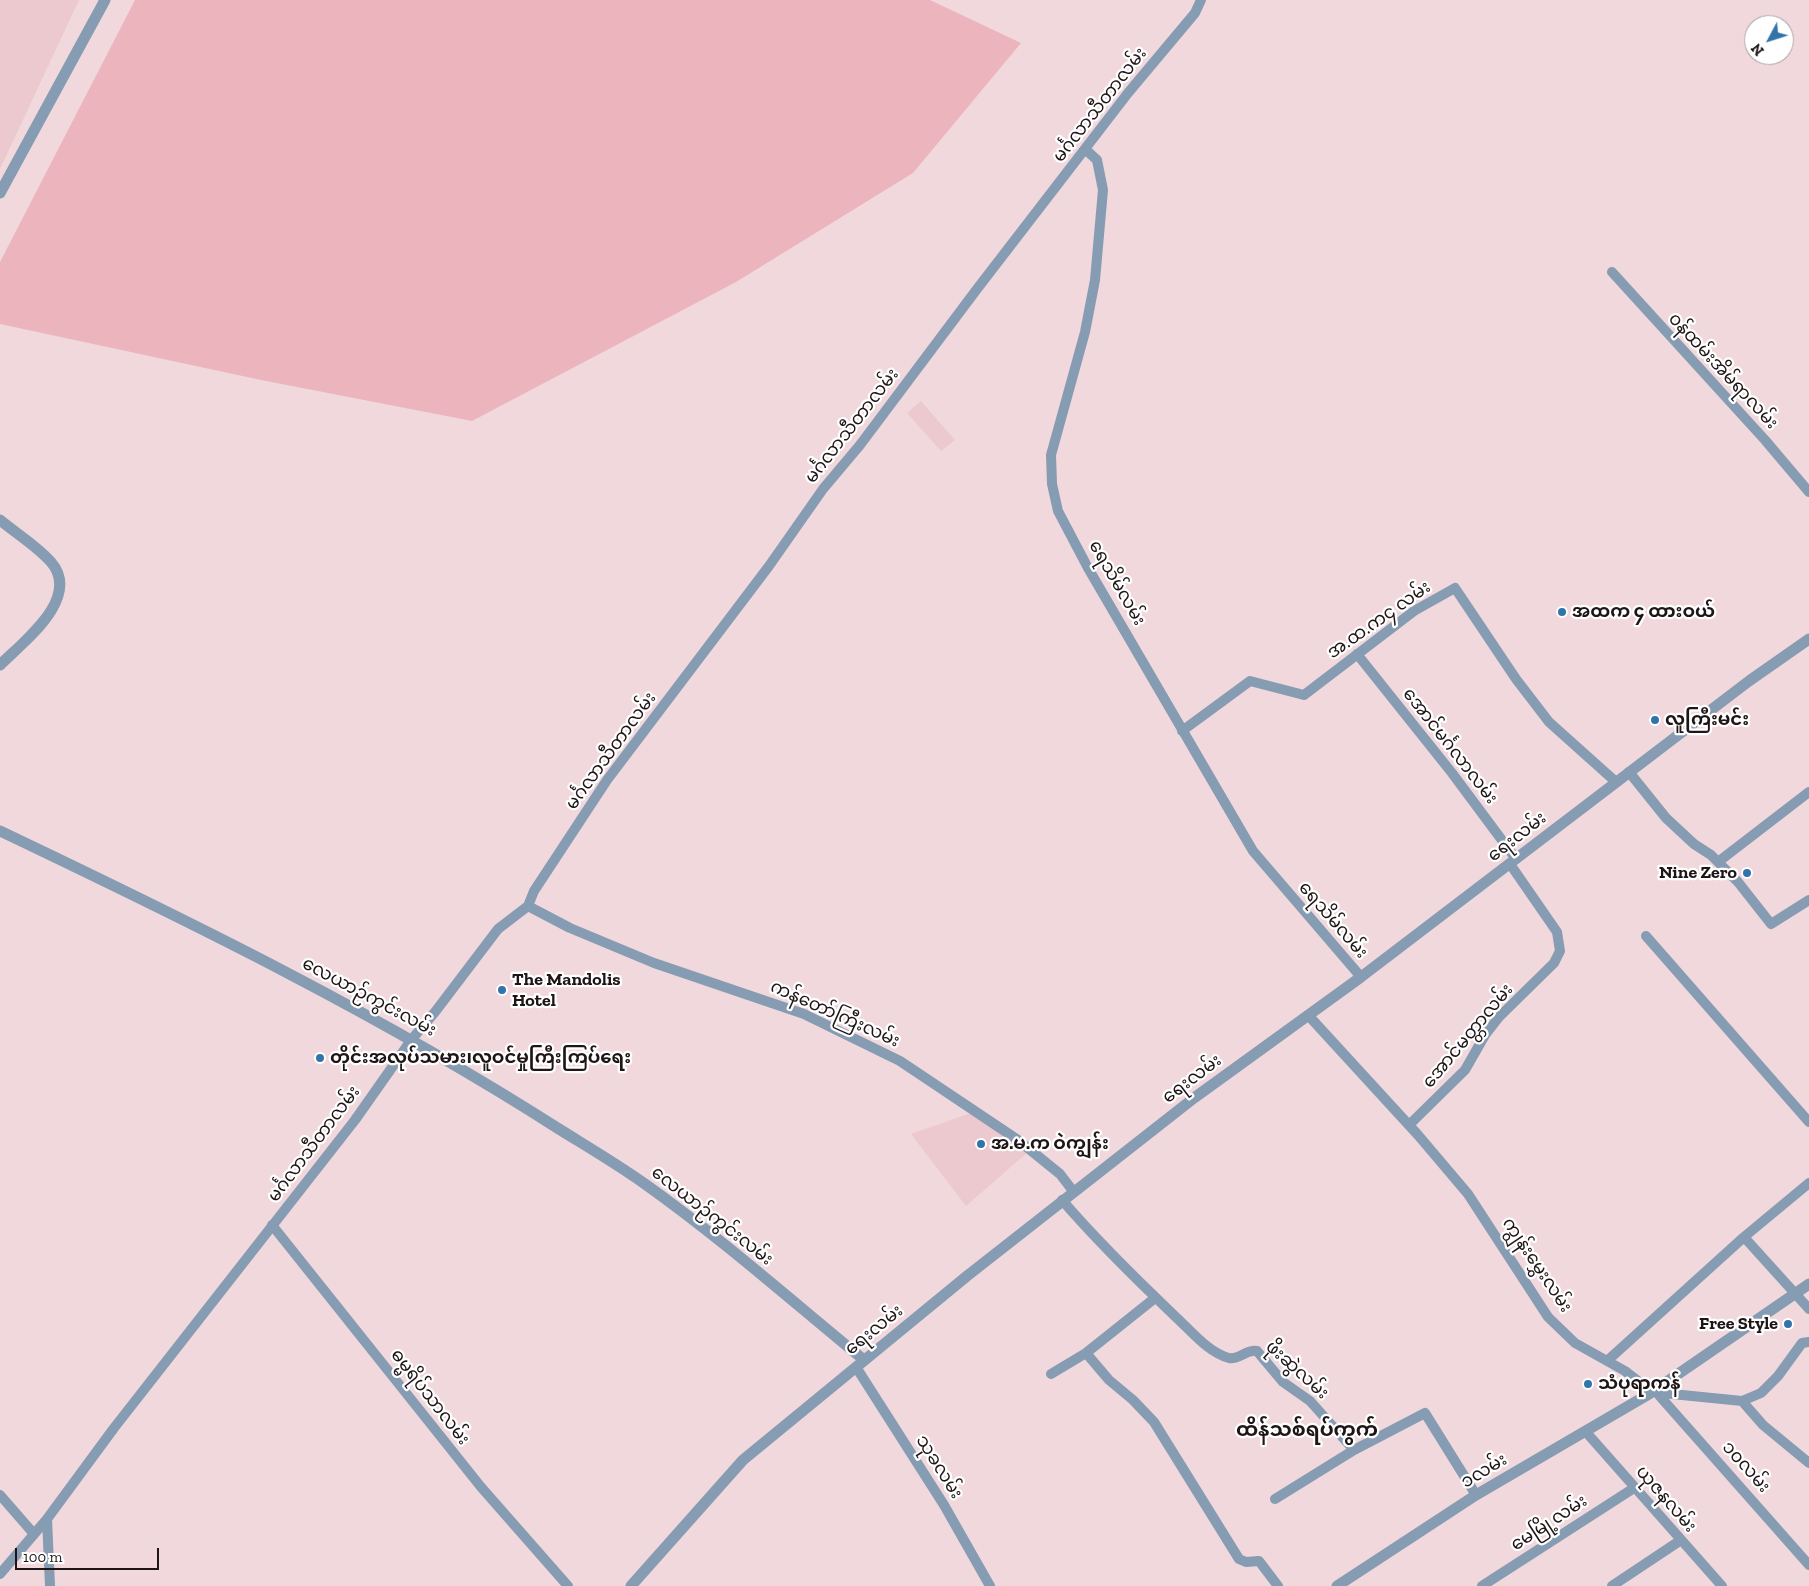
<!DOCTYPE html>
<html>
<head>
<meta charset="utf-8">
<style>
	body { margin:0 }
	#map { position:relative; width:1809px; height:1586px; overflow:hidden; background:#f1d8dc; font-family:"Zilla Slab",serif }
	canvas { display:block }
	.north { position:absolute; left:1744px; top:15px; width:50px; height:50px; box-sizing:border-box; background:#fff; border:1px solid #a5a1a2; border-radius:50%; rotate:230deg; font-size:14px; font-weight:700; line-height:20px; text-align:center; color:#1e1516 }
	.north::after { content:''; display:block; margin:auto; width:18px; height:22px; background:#3174aa; clip-path:polygon(50% 0,100% 100%,50% 72%,0 100%) }
	.scale { position:absolute; left:15px; top:1548px; width:144px; height:22px; box-sizing:border-box; border:2px solid #1e1516; border-top:0; padding-left:6px; font-size:15px; line-height:18px; white-space:nowrap; color:#1e1516; -webkit-text-stroke:4px #fff; paint-order:stroke }
</style>
</head>
<body>
<div id="map">
<canvas width="1809" height="1586"></canvas>
<div class="north">N</div>
<div class="scale">100 m</div>
</div>
<script>
const ctx = document.querySelector('canvas').getContext('2d');
ctx.lineJoin = 'round';
function fillPath(path, color) {
  ctx.fillStyle = color;
  ctx.fill(path, 'evenodd');
}
function strokePath(path, color, width, dash) {
  ctx.strokeStyle = color;
  ctx.lineWidth = width;
  ctx.lineCap = dash ? 'butt' : 'round';
  ctx.setLineDash(dash || []);
  ctx.stroke(path);
}
function drawText(font, color, halo, rows, align = 'center') {
  ctx.font = font + ' "Zilla Slab","Noto Sans Myanmar",serif';
  ctx.lineWidth = 4.5;
  ctx.setLineDash([]);
  ctx.textBaseline = 'middle';
  ctx.strokeStyle = halo;
  ctx.fillStyle = color;
  for (const [text, x, y, turn = 0] of rows) {
    ctx.save();
    ctx.translate(x, y);
    ctx.rotate((+turn || 0) * Math.PI / 180);
    ctx.textAlign = isNaN(turn) ? turn : align;
    if (halo) ctx.strokeText(text, 0, 0);
    ctx.fillText(text, 0, 0);
    ctx.restore();
  }
}
const built = new Path2D(`
	M 0,0 L 79,0 L 0,169 Z
	M 921,401 L 955,440 L 941,451 L 907,413 Z
	M 971,1113 L 1028,1152 L 966,1206 L 911,1134 Z`);
const green = new Path2D(`
	M 135,0 L 930,0 L 1021,43 L 913,173 L 736,282 L 472,421 L 261,380 L 0,324 L 0,262 Z`);
const minor = new Path2D(`
	M 1085,149 L 1097,160 L 1103,190 L 1095,280 L 1085,332 L 1051,455 L 1052,484 L 1058,511 L 1088,568 L 1253,851 L 1361,977
	M 1612,272 L 1765,440 L 1809,492
	M 1357,654 L 1452,773 L 1516,859
	M 1182,731 L 1250,681 L 1304,695 L 1414,611 L 1455,588 L 1516,679 L 1549,722 L 1616,782
	M 1629,772 L 1666,818 L 1694,844 L 1711,855 L 1738,882 L 1771,924 L 1809,900
	M 1718,862 L 1809,792
	M 528,906 L 570,928 L 654,963 L 804,1014 L 900,1061 L 1018,1140 L 1060,1174 L 1073,1191
	M 1646,936 L 1809,1122
	M 1308,1015 L 1418,1135 L 1468,1194 L 1548,1317 L 1575,1343 L 1625,1371 L 1652,1392 L 1742,1401 L 1761,1393 L 1778,1376 L 1802,1343 L 1809,1342
	M 1409,1125 L 1465,1070 L 1485,1035 L 1499,1017 L 1554,963 L 1560,951 L 1557,932 L 1510,864
	M 1062,1200 C 1098,1242 1137,1280 1177,1318 C 1191,1331 1209,1353 1229,1358 C 1239,1360 1247,1349 1257,1351 L 1283,1382 L 1310,1401 L 1354,1450 L 1425,1413 L 1476,1495
	M 272,1225 L 481,1487 L 568,1586
	M 1744,1237 L 1809,1309
	M 1086,1353 L 1109,1380 L 1133,1400 L 1154,1422 L 1239,1559 L 1246,1562 L 1259,1561 L 1278,1586
	M 1607,1361 L 1744,1237 L 1809,1183
	M 856,1367 L 944,1505 L 990,1586
	M 1051,1374 L 1086,1353 L 1155,1298
	M 1657,1393 L 1809,1565
	M 1742,1401 L 1763,1425 L 1809,1463
	M 1586,1432 L 1722,1586
	M 0,1495 L 34,1534
	M 1275,1499 L 1354,1450
	M 47,1519 L 50,1586
	M 0,1574 L 47,1519 L 114,1428 L 355,1120 L 412,1039 L 435,1012 L 498,929 L 528,906 L 534,891 L 607,780 L 769,566 L 823,489 L 860,445 L 977,289 L 1128,93 L 1195,13 L 1201,0
	M 1482,1586 L 1634,1488
	M 1612,1586 L 1681,1540`);
const tertiary = new Path2D(`
	M 0,193 L 105,0
	M 0,520 C 17,534 37,546 51,562 C 82,598 23,642 0,665
	M 0,831 C 191,922 381,1015 559,1129 C 588,1147 617,1164 645,1184 C 721,1238 792,1301 864,1360
	M 631,1586 L 743,1460 L 967,1276 L 1194,1098 L 1361,977 L 1749,681 L 1809,639
	M 1337,1586 L 1476,1495 L 1649,1394 L 1809,1284`);
const markers = [
	[1562,612,5,"#3174aa"],
	[1655,720,5,"#3174aa"],
	[1747,873,5,"#3174aa"],
	[502,990,5,"#3174aa"],
	[320,1058,5,"#3174aa"],
	[981,1144,5,"#3174aa"],
	[1788,1324,5,"#3174aa"],
	[1588,1384,5,"#3174aa"]
];
const streetNames = [
	["မင်္ဂလာသီတာလမ်း",1100,105,-52],
	["၀န်ထမ်းအိမ်ရာလမ်း",1723,371,47],
	["မင်္ဂလာသီတာလမ်း",852,426,-52],
	["ရေသိမ်လမ်း",1117,583,60],
	["အ.ထ.က၄ လမ်း",1379,620,-35],
	["အောင်မင်္ဂလာလမ်း",1450,746,52],
	["မင်္ဂလာသီတာလမ်း",611,751,-54],
	["ရေးလမ်း",1517,837,-38],
	["ရေသိမ်လမ်း",1333,920,49],
	["လေယာဉ်ကွင်းလမ်း",369,997,28],
	["ကန်တော်ကြီးလမ်း",835,1014,24],
	["အောင်မတ္တာလမ်း",1468,1036,-50],
	["ရေးလမ်း",1192,1079,-37],
	["မင်္ဂလာသီတာလမ်း",314,1144,-53],
	["လေယာဉ်ကွင်းလမ်း",712,1216,38],
	["ကျွန်းမွှေးလမ်း",1537,1265,56],
	["ရေးလမ်း",874,1330,-39],
	["ဖိုးဆွဲလမ်း",1297,1370,42],
	["ဓမ္မရိပ်သာလမ်း",430,1397,52],
	["သုခလမ်း",939,1467,58],
	["၁၀လမ်း",1746,1467,48],
	["၁လမ်း",1484,1471,-31],
	["ယုဇနလမ်း",1666,1499,49],
	["မေမြို့လမ်း",1549,1523,-33]
];
const poiNames = [
	["အထက ၄ ထားဝယ်",1572,612],
	["လူကြီးမင်း",1665,720],
	["Nine Zero",1737,873,"right"],
	["The Mandolis",512,980],
	["Hotel",512,1001],
	["တိုင်းအလုပ်သမား၊လူဝင်မှုကြီးကြပ်ရေး",330,1058],
	["အ.မ.က ဝဲကျွန်း",991,1144],
	["Free Style",1778,1324,"right"],
	["သံပုရာကန်",1598,1384]
];
const quarterNames = [
	["ထိန်သစ်ရပ်ကွက်",1307,1430]
];
fillPath(built, '#ebc9ce');
fillPath(green, '#ecb5be');
strokePath(minor, '#859cb2', 10);
strokePath(tertiary, '#859cb2', 11);
for (const [x, y, r, color] of markers) {
  const dot = new Path2D();
  dot.arc(x, y, r, 0, 2 * Math.PI);
  ctx.fillStyle = color;
  ctx.fill(dot);
  strokePath(dot, '#fff', 2);
}
drawText('18px', '#1e1516', '#fff', streetNames);
drawText('bold 18px', '#1e1516', '#fff', poiNames, 'left');
drawText('bold 20px', '#1e1516', '#fff', quarterNames);
</script>
</body>
</html>
